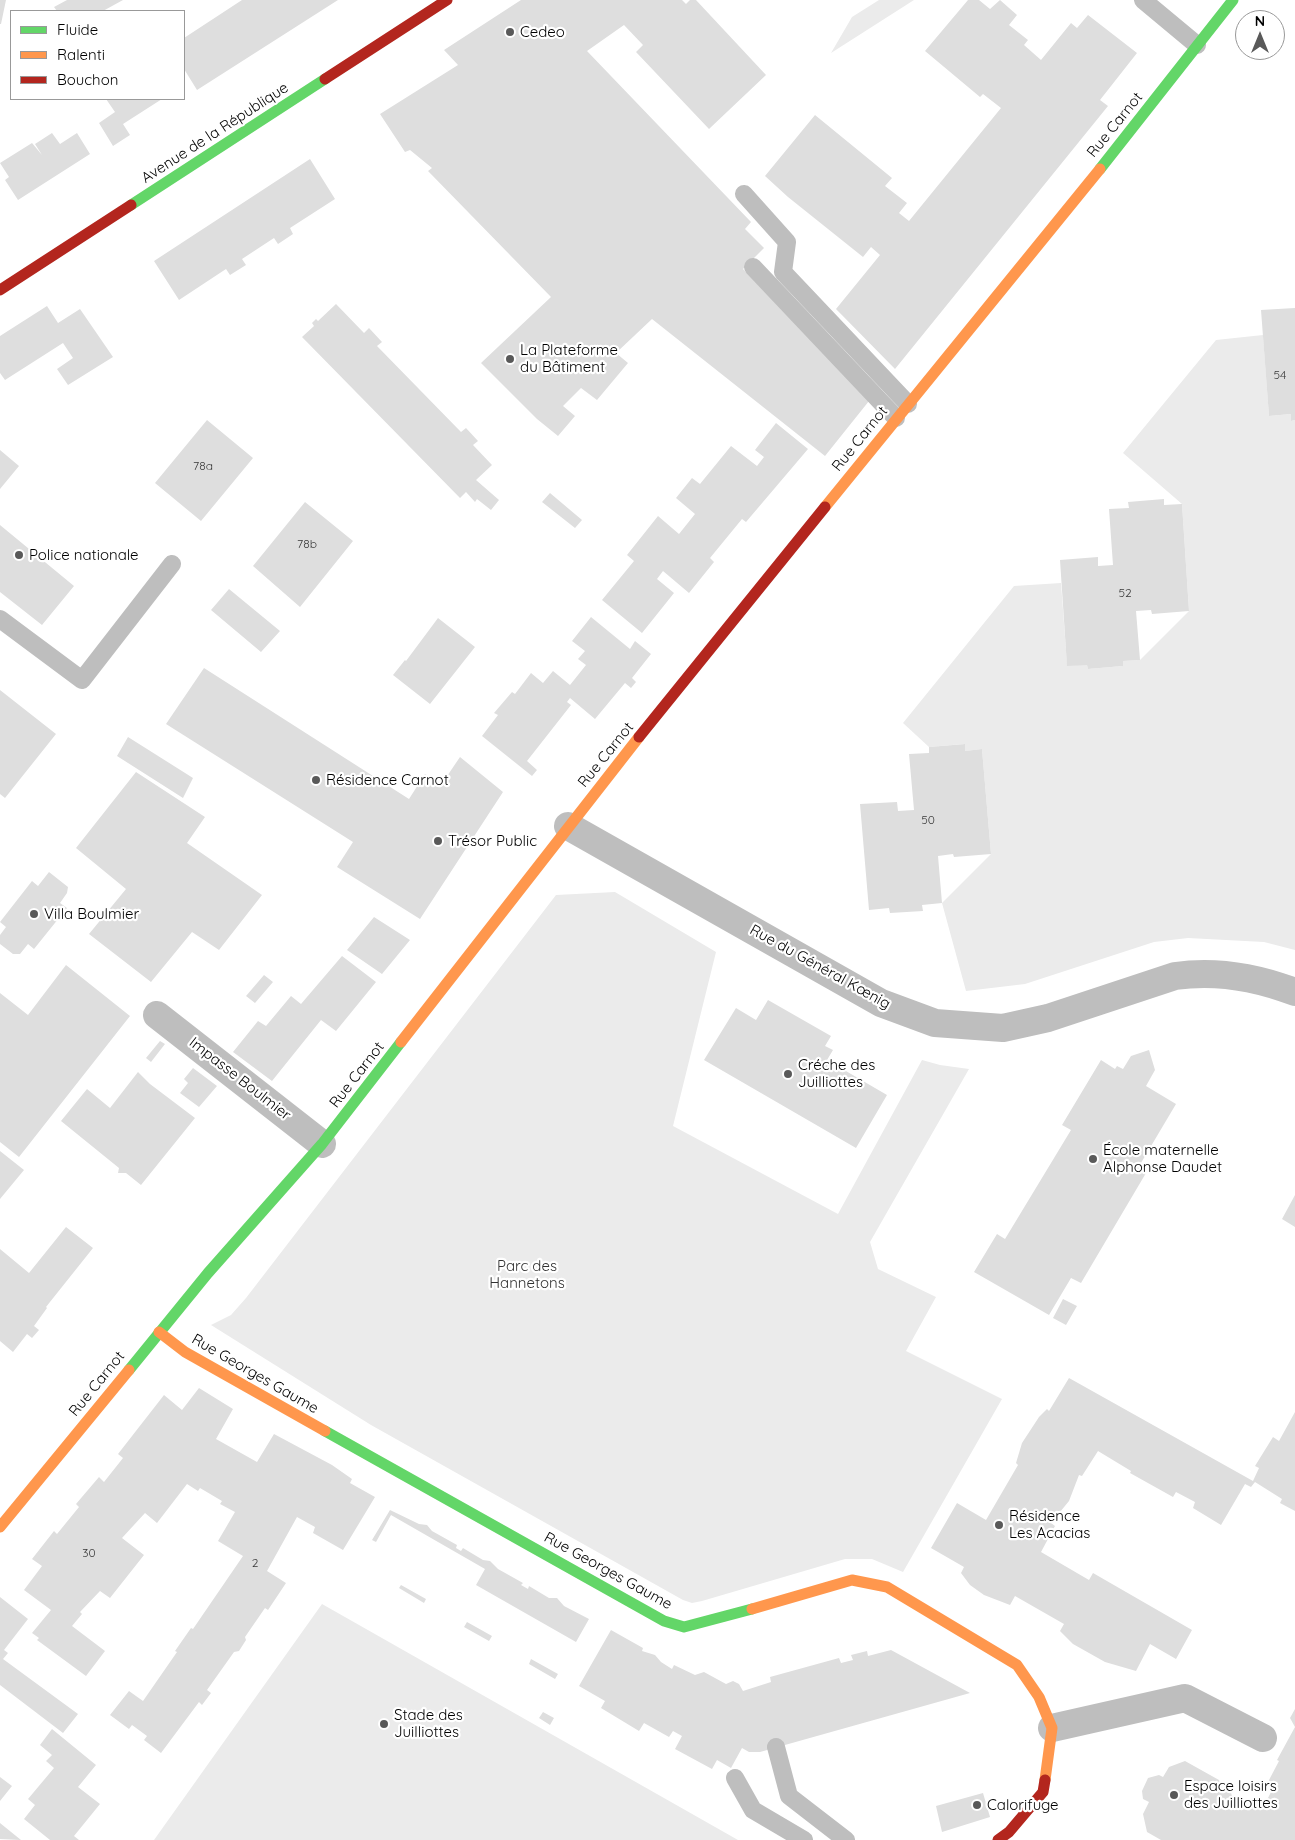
<!DOCTYPE html>
<html>
<head>
<meta charset="utf-8">
<style>
	body { margin:0 }
	#map { position:relative; width:1295px; height:1840px; overflow:hidden; background:#fff; font-family:Quicksand,sans-serif }
	canvas { display:block }
	.legend { position:absolute; left:10px; top:10px; width:175px; height:90px; box-sizing:border-box; background:#fff; border:1px solid #999; margin:0; padding:6px 9px; list-style:none; font-size:15px; color:#000 }
	.legend li { display:flex; align-items:center; gap:10px; height:25px }
	.legend b { width:25px; border:1px solid #999 }
	.north { position:absolute; left:1235px; top:10px; width:50px; height:50px; box-sizing:border-box; background:#fff; border:1px solid #999; border-radius:50%; rotate:0deg; font-size:14px; font-weight:700; line-height:20px; text-align:center; color:#000 }
	.north::after { content:''; display:block; margin:auto; width:18px; height:22px; background:#595959; clip-path:polygon(50% 0,100% 100%,50% 72%,0 100%) }
</style>
</head>
<body>
<div id="map">
<canvas width="1295" height="1840"></canvas>
<ul class="legend">
<li><b style="height:6px;background:#63d668"></b>Fluide</li>
<li><b style="height:6px;background:#ff974d"></b>Ralenti</li>
<li><b style="height:6px;background:#b3261e"></b>Bouchon</li>
</ul>
<div class="north">N</div>
</div>
<script>
const ctx = document.querySelector('canvas').getContext('2d');
ctx.lineJoin = 'round';
function fillPath(path, color) {
  ctx.fillStyle = color;
  ctx.fill(path, 'evenodd');
}
function strokePath(path, color, width, dash) {
  ctx.strokeStyle = color;
  ctx.lineWidth = width;
  ctx.lineCap = dash ? 'butt' : 'round';
  ctx.setLineDash(dash || []);
  ctx.stroke(path);
}
function drawText(font, color, halo, rows, align = 'center') {
  ctx.font = font + ' Quicksand,sans-serif';
  ctx.lineWidth = 4.5;
  ctx.setLineDash([]);
  ctx.textBaseline = 'middle';
  ctx.strokeStyle = halo;
  ctx.fillStyle = color;
  for (const [text, x, y, turn = 0] of rows) {
    ctx.save();
    ctx.translate(x, y);
    ctx.rotate((+turn || 0) * Math.PI / 180);
    ctx.textAlign = isNaN(turn) ? turn : align;
    if (halo) ctx.strokeText(text, 0, 0);
    ctx.fillText(text, 0, 0);
    ctx.restore();
  }
}
const green = new Path2D(`
	M 879,0 L 914,0 L 831,53 L 852,17 Z
	M 1263,335 L 1269,416 L 1291,414 L 1291,421 L 1295,420 L 1295,950 L 1264,942 L 1188,938 L 1154,942 L 1025,984 L 966,991 L 942,903 L 991,854 L 982,749 L 965,751 L 964,744 L 929,747 L 903,723 L 1014,586 L 1061,583 L 1067,664 L 1087,665 L 1088,669 L 1123,666 L 1123,661 L 1140,660 L 1189,611 L 1182,504 L 1123,453 L 1216,340 Z
	M 615,892 L 716,952 L 673,1126 L 838,1214 L 922,1060 L 940,1065 L 969,1069 L 870,1242 L 878,1269 L 936,1297 L 906,1351 L 1002,1399 L 903,1572 L 872,1559 L 845,1559 L 702,1601 L 692,1603 L 683,1600 L 371,1425 L 211,1325 L 231,1315 L 246,1298 L 556,895 Z
	M 322,1604 L 738,1840 L 154,1840 Z`);
const building = new Path2D(`
	M 0,0 L 6,0 L 1,24 L 0,24 Z
	M 67,0 L 123,0 L 103,11 L 57,11 L 54,7 Z
	M 242,0 L 338,0 L 197,90 L 184,69 L 184,38 Z
	M 521,0 L 682,0 L 686,4 L 690,0 L 696,0 L 766,75 L 709,129 L 636,52 L 643,45 L 624,25 L 587,51 L 751,222 L 745,229 L 764,248 L 743,269 L 869,401 L 825,456 L 652,319 L 616,353 L 628,363 L 597,400 L 581,388 L 563,406 L 575,416 L 558,436 L 537,419 L 481,363 L 551,297 L 428,171 L 432,168 L 410,150 L 405,152 L 380,114 L 458,65 L 444,50 Z
	M 968,0 L 979,0 L 990,9 L 1000,0 L 1017,15 L 1009,25 L 1028,40 L 1024,45 L 1041,60 L 1071,23 L 1077,28 L 1088,15 L 1137,53 L 1100,100 L 1108,106 L 895,369 L 836,309 L 880,255 L 871,247 L 863,257 L 788,197 L 765,176 L 815,115 L 892,178 L 885,186 L 907,203 L 899,213 L 909,221 L 1001,108 L 983,94 L 980,97 L 925,51 Z
	M 106,99 L 162,99 L 123,124 L 130,135 L 113,146 L 99,123 L 115,112 Z
	M 52,133 L 60,144 L 77,133 L 90,154 L 18,200 L 5,180 L 9,177 L 0,163 L 32,143 L 42,155 L 35,144 Z
	M 310,159 L 335,199 L 290,228 L 293,234 L 278,244 L 274,238 L 242,259 L 246,265 L 230,275 L 226,269 L 179,300 L 154,261 Z
	M 336,304 L 364,333 L 369,328 L 382,342 L 377,346 L 461,432 L 466,428 L 478,441 L 473,445 L 492,465 L 476,480 L 499,500 L 491,510 L 477,499 L 475,502 L 466,492 L 460,498 L 302,337 L 314,326 L 312,323 L 316,319 L 318,321 Z
	M 47,306 L 58,323 L 80,309 L 113,357 L 68,385 L 57,369 L 73,358 L 63,343 L 5,380 L 0,373 L 0,336 Z
	M 1295,308 L 1295,420 L 1291,421 L 1291,414 L 1269,416 L 1261,310 Z
	M 207,420 L 253,458 L 201,521 L 155,483 Z
	M 776,423 L 808,449 L 746,522 L 742,519 L 710,558 L 714,562 L 689,593 L 663,571 L 657,579 L 674,593 L 642,633 L 602,600 L 634,561 L 627,555 L 658,516 L 679,534 L 695,514 L 676,498 L 692,478 L 700,484 L 731,446 L 757,466 L 764,457 L 755,450 Z
	M 0,450 L 19,466 L 0,489 Z
	M 550,493 L 582,520 L 575,528 L 542,502 Z
	M 1164,499 L 1164,505 L 1182,504 L 1189,611 L 1152,614 L 1151,610 L 1136,611 L 1140,660 L 1123,661 L 1123,666 L 1088,669 L 1087,665 L 1067,666 L 1060,560 L 1098,557 L 1098,566 L 1113,565 L 1109,509 L 1129,508 L 1128,502 Z
	M 305,502 L 353,541 L 300,607 L 253,566 Z
	M 0,525 L 74,586 L 42,625 L 0,592 Z
	M 229,589 L 280,631 L 261,652 L 211,610 Z
	M 591,617 L 630,649 L 635,641 L 651,654 L 632,678 L 636,682 L 631,688 L 625,683 L 595,719 L 570,698 L 567,702 L 571,705 L 527,761 L 537,770 L 532,776 L 482,736 L 498,715 L 494,713 L 512,692 L 515,694 L 531,673 L 543,683 L 553,671 L 570,685 L 586,665 L 578,659 L 585,651 L 572,641 Z
	M 438,618 L 475,647 L 430,704 L 393,675 L 405,660 L 406,661 Z
	M 204,668 L 409,799 L 425,774 L 441,785 L 460,757 L 503,792 L 420,919 L 337,867 L 353,842 L 166,724 Z
	M 0,690 L 56,734 L 5,798 L 0,794 Z
	M 128,737 L 193,778 L 183,798 L 117,756 Z
	M 965,744 L 965,751 L 982,749 L 991,854 L 954,857 L 953,854 L 938,856 L 942,903 L 922,905 L 923,911 L 890,913 L 889,908 L 869,910 L 860,804 L 897,802 L 898,811 L 914,810 L 909,754 L 929,753 L 929,747 Z
	M 136,772 L 205,817 L 187,843 L 262,895 L 219,950 L 192,932 L 151,982 L 89,934 L 126,889 L 76,848 Z
	M 49,872 L 68,887 L 67,893 L 60,903 L 67,908 L 34,949 L 28,944 L 20,954 L 13,954 L 0,944 L 0,935 L 6,927 L 0,922 L 32,881 L 38,886 Z
	M 374,917 L 410,940 L 382,974 L 347,950 Z
	M 342,956 L 376,982 L 336,1031 L 321,1020 L 272,1081 L 233,1052 L 258,1021 L 266,1026 L 291,996 L 301,1004 Z
	M 66,965 L 130,1016 L 19,1157 L 0,1142 L 0,993 L 28,1015 Z
	M 264,975 L 273,982 L 255,1003 L 246,996 Z
	M 768,1000 L 831,1036 L 825,1046 L 833,1050 L 827,1060 L 887,1095 L 856,1148 L 704,1060 L 736,1008 L 756,1020 Z
	M 160,1041 L 165,1044 L 151,1062 L 146,1058 Z
	M 1149,1050 L 1155,1070 L 1146,1086 L 1176,1104 L 1138,1168 L 1146,1173 L 1081,1283 L 1071,1278 L 1049,1315 L 974,1272 L 997,1234 L 1005,1239 L 1071,1130 L 1062,1125 L 1101,1060 L 1115,1069 L 1117,1066 L 1123,1069 L 1131,1056 Z
	M 193,1068 L 217,1086 L 199,1107 L 180,1093 L 188,1083 L 184,1079 Z
	M 138,1072 L 150,1084 L 195,1118 L 141,1185 L 126,1173 L 118,1173 L 119,1168 L 61,1121 L 87,1089 L 110,1108 Z
	M 0,1151 L 24,1170 L 0,1199 Z
	M 1295,1195 L 1295,1227 L 1282,1219 Z
	M 66,1227 L 93,1248 L 46,1307 L 47,1308 L 34,1326 L 39,1330 L 32,1338 L 27,1334 L 13,1352 L 0,1341 L 0,1249 L 29,1273 Z
	M 1063,1299 L 1077,1306 L 1066,1325 L 1053,1318 Z
	M 1069,1378 L 1253,1481 L 1259,1468 L 1255,1466 L 1273,1437 L 1279,1441 L 1295,1412 L 1295,1511 L 1280,1503 L 1282,1499 L 1255,1482 L 1251,1487 L 1245,1484 L 1221,1525 L 1193,1508 L 1195,1502 L 1176,1492 L 1173,1497 L 1130,1473 L 1131,1471 L 1098,1451 L 1082,1476 L 1079,1475 L 1069,1501 L 1051,1523 L 1055,1526 L 1041,1552 L 1089,1580 L 1093,1573 L 1192,1630 L 1176,1659 L 1150,1644 L 1136,1671 L 1105,1662 L 1073,1644 L 1060,1631 L 1064,1624 L 1015,1596 L 1010,1605 L 984,1595 L 970,1585 L 961,1573 L 964,1567 L 931,1548 L 957,1503 L 986,1520 L 1018,1465 L 1016,1463 L 1022,1443 L 1039,1417 L 1047,1409 L 1049,1411 Z
	M 199,1388 L 233,1409 L 216,1439 L 257,1462 L 274,1434 L 332,1465 L 352,1479 L 350,1483 L 375,1497 L 343,1550 L 313,1533 L 315,1527 L 297,1517 L 267,1571 L 286,1583 L 268,1610 L 265,1608 L 245,1637 L 246,1640 L 239,1651 L 234,1652 L 207,1690 L 211,1693 L 202,1705 L 199,1702 L 161,1753 L 144,1740 L 147,1736 L 132,1725 L 129,1729 L 110,1715 L 129,1691 L 143,1701 L 177,1652 L 175,1651 L 191,1628 L 193,1629 L 243,1556 L 218,1541 L 235,1512 L 220,1504 L 222,1501 L 200,1488 L 198,1491 L 187,1484 L 157,1523 L 145,1513 L 122,1538 L 144,1555 L 110,1598 L 100,1591 L 80,1612 L 82,1614 L 72,1626 L 105,1651 L 86,1676 L 37,1640 L 39,1638 L 32,1633 L 51,1610 L 24,1590 L 42,1566 L 32,1559 L 54,1531 L 57,1534 L 79,1507 L 76,1504 L 99,1477 L 104,1482 L 123,1458 L 118,1454 L 164,1395 L 182,1410 Z
	M 390,1510 L 419,1524 L 427,1525 L 432,1531 L 457,1545 L 456,1548 L 461,1551 L 463,1548 L 483,1560 L 490,1561 L 498,1569 L 523,1583 L 521,1585 L 528,1589 L 529,1586 L 549,1598 L 557,1598 L 564,1606 L 589,1619 L 576,1642 L 476,1585 L 485,1569 L 391,1515 L 376,1542 L 372,1540 Z
	M 401,1585 L 426,1599 L 424,1603 L 399,1588 Z
	M 0,1597 L 28,1619 L 4,1650 L 8,1653 L 3,1659 L 78,1714 L 63,1733 L 0,1685 Z
	M 467,1622 L 492,1636 L 489,1641 L 464,1627 Z
	M 611,1630 L 643,1648 L 642,1651 L 655,1655 L 661,1662 L 672,1669 L 674,1665 L 695,1675 L 704,1672 L 726,1684 L 733,1681 L 739,1684 L 743,1691 L 771,1682 L 770,1677 L 839,1658 L 841,1663 L 853,1660 L 851,1655 L 867,1651 L 868,1656 L 891,1650 L 970,1693 L 760,1752 L 749,1752 L 742,1748 L 731,1768 L 717,1760 L 712,1769 L 675,1749 L 682,1736 L 673,1731 L 669,1737 L 644,1723 L 639,1731 L 601,1708 L 605,1701 L 579,1686 Z
	M 531,1659 L 558,1674 L 555,1679 L 529,1664 Z
	M 1295,1709 L 1295,1840 L 1161,1840 L 1147,1832 L 1143,1814 L 1149,1802 L 1143,1799 L 1142,1791 L 1148,1778 L 1159,1775 L 1163,1777 L 1169,1767 L 1185,1761 L 1219,1780 L 1222,1788 L 1231,1793 L 1234,1801 L 1243,1807 L 1266,1802 L 1271,1792 L 1269,1780 L 1279,1761 L 1277,1760 L 1295,1727 L 1290,1718 Z
	M 543,1712 L 554,1718 L 550,1725 L 539,1718 Z
	M 52,1729 L 96,1765 L 78,1787 L 100,1804 L 74,1836 L 79,1840 L 50,1840 L 24,1819 L 35,1805 L 28,1799 L 54,1768 L 46,1761 L 52,1755 L 40,1745 Z
	M 0,1777 L 12,1786 L 0,1801 Z
	M 983,1793 L 990,1817 L 942,1832 L 936,1806 Z
	M 0,1823 L 21,1840 L 0,1839 Z`);
const lane = new Path2D(`
	M 1143,0 L 1197,45
	M 744,194 L 787,242 L 783,272 L 908,404
	M 753,267 L 896,418
	M 0,619 L 82,680 L 172,564
	M 776,1747 L 789,1796 L 846,1840
	M 735,1778 L 753,1810 L 804,1840`);
const street = new Path2D(`
	M 568,826 L 881,1003 L 935,1023 L 1003,1028 L 1048,1018 L 1175,976 C 1216,970 1256,977 1295,992
	M 157,1015 L 322,1144
	M 1052,1728 L 1185,1698 L 1263,1738`);
const fast = new Path2D(`
	M 1100,169 L 1233,0
	M 131,205 L 325,79
	M 129,1370 L 208,1273 L 322,1144 L 401,1042
	M 325,1431 L 664,1621 L 684,1627 L 752,1609`);
const slow = new Path2D(`
	M 825,507 L 1100,169
	M 401,1042 L 639,737
	M 159,1332 L 185,1352 L 325,1431
	M 0,1527 L 129,1370
	M 752,1609 L 852,1580 L 887,1587 L 1017,1665 L 1039,1697 L 1052,1728 L 1045,1780`);
const jam = new Path2D(`
	M 325,79 L 447,0
	M 0,290 L 131,205
	M 639,737 L 825,507
	M 998,1840 L 1009,1832 L 1043,1792 L 1045,1780`);
const markers = [
	[510,32,5,"#595959"],
	[510,359,5,"#595959"],
	[19,555,5,"#595959"],
	[316,780,5,"#595959"],
	[438,841,5,"#595959"],
	[34,914,5,"#595959"],
	[788,1074,5,"#595959"],
	[1093,1159,5,"#595959"],
	[999,1525,5,"#595959"],
	[384,1724,5,"#595959"],
	[1174,1795,5,"#595959"],
	[977,1805,5,"#595959"]
];
const numberNames = [
	["54",1280,375],
	["78a",203,466],
	["78b",307,544],
	["52",1125,593],
	["50",928,820],
	["30",89,1553],
	["2",255,1563]
];
const poiNames = [
	["Cedeo",520,32],
	["La Plateforme",520,350],
	["du Bâtiment",520,367],
	["Police nationale",29,555],
	["Résidence Carnot",326,780],
	["Trésor Public",448,841],
	["Villa Boulmier",44,914],
	["Créche des",798,1065],
	["Juilliottes",798,1082],
	["École maternelle",1103,1150],
	["Alphonse Daudet",1103,1167],
	["Résidence",1009,1516],
	["Les Acacias",1009,1533],
	["Stade des",394,1715],
	["Juilliottes",394,1732],
	["Espace loisirs",1184,1786],
	["des Juilliottes",1184,1803],
	["Calorifuge",987,1805]
];
const streetNames = [
	["Rue Carnot",1115,125,-51],
	["Avenue de la République",215,133,-33],
	["Rue Carnot",860,439,-51],
	["Rue Carnot",606,755,-51],
	["Rue du Général Kœnig",820,967,29],
	["Rue Carnot",357,1075,-52],
	["Impasse Boulmier",240,1079,38],
	["Rue Georges Gaume",255,1374,30],
	["Rue Carnot",97,1384,-51],
	["Rue Georges Gaume",608,1571,29]
];
const parkNames = [
	["Parc des",527,1266],
	["Hannetons",527,1283]
];
fillPath(green, '#ebebeb');
fillPath(building, '#dedede');
strokePath(lane, '#bebebe', 18);
strokePath(street, '#bebebe', 28);
strokePath(fast, '#63d668', 11);
strokePath(slow, '#ff974d', 11);
strokePath(jam, '#b3261e', 11);
for (const [x, y, r, color] of markers) {
  const dot = new Path2D();
  dot.arc(x, y, r, 0, 2 * Math.PI);
  ctx.fillStyle = color;
  ctx.fill(dot);
  strokePath(dot, '#fff', 2);
}
drawText('12px', '#383838', null, numberNames);
drawText('15px', '#000', '#fff', poiNames, 'left');
drawText('15px', '#000', '#fff', streetNames);
drawText('15px', '#313131', '#fff', parkNames);
</script>
</body>
</html>
